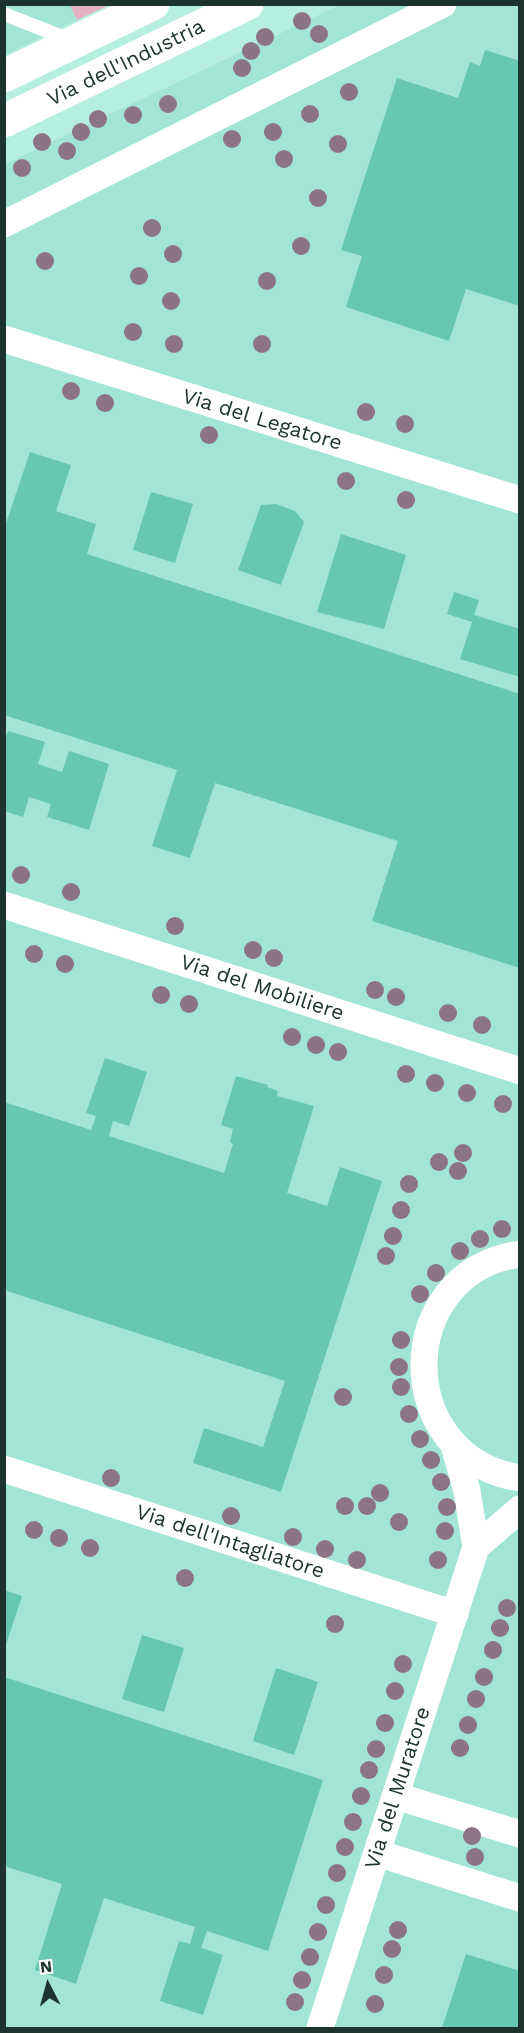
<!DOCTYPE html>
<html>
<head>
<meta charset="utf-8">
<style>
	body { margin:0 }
	#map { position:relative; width:524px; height:2033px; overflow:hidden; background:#b6efdf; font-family:"Work Sans",sans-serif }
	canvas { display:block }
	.frame { position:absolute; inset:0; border:6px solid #1c332e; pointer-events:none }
	.north { position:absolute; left:18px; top:1955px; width:60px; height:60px; -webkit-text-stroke:4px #fff; paint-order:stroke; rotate:354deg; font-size:16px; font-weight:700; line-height:24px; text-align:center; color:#1c332e }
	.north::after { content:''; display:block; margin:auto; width:21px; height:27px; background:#1c332e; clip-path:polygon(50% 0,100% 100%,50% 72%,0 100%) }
</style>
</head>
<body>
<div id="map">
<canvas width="524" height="2033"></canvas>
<div class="frame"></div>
<div class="north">N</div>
</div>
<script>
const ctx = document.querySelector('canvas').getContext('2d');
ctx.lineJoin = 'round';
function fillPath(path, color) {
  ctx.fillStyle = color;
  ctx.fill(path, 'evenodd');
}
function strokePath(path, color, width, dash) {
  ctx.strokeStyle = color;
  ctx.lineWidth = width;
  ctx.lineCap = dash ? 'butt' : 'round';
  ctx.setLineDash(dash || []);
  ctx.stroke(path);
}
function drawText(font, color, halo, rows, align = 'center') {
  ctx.font = font + ' "Work Sans",sans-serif';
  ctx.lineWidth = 4.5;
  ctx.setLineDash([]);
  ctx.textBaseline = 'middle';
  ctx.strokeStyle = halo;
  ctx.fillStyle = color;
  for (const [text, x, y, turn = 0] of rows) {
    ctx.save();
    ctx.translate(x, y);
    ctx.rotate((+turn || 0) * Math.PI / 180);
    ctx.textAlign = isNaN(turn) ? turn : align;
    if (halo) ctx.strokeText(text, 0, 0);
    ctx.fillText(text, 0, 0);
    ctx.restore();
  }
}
const built = new Path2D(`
	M 5,5 L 70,5 L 77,20 L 5,55 Z
	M 340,5 L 519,5 L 519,2028 L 5,2028 L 5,164 Z`);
const green = new Path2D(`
	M 70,5 L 109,5 L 77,20 Z`);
const building = new Path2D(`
	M 485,50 L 520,61 L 520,306 L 466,289 L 449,341 L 346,307 L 362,256 L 341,250 L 397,78 L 458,98 L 470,62 L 480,66 Z
	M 30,452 L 71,465 L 56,511 L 96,524 L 87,554 L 520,694 L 520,968 L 372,921 L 398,841 L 215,783 L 190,858 L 152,846 L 177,770 L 4,715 L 4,529 Z
	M 151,492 L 193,504 L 175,563 L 133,550 Z
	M 276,504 L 295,511 L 304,522 L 281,585 L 238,570 L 261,505 Z
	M 341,534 L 406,555 L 384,629 L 317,612 Z
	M 454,592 L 479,600 L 474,615 L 520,629 L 520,677 L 460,659 L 472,622 L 447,614 Z
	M 8,731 L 45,742 L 38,764 L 62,772 L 69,751 L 109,764 L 89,830 L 47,817 L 51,804 L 29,797 L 23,817 L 4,811 L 4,741 Z
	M 105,1058 L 147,1072 L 129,1126 L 113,1121 L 109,1136 L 224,1173 L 233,1144 L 230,1142 L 233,1129 L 221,1125 L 236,1076 L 268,1085 L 267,1087 L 278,1091 L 277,1096 L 314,1106 L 287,1193 L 327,1206 L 340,1167 L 382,1181 L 281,1492 L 193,1463 L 204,1428 L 263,1447 L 285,1381 L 4,1290 L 4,1102 L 91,1130 L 96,1116 L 86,1113 Z
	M 4,1590 L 22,1596 L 5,1648 L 4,1648 Z
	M 142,1635 L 184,1648 L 164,1712 L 122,1699 Z
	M 276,1668 L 318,1682 L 294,1755 L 253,1741 Z
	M 4,1677 L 323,1780 L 268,1951 L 207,1931 L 201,1948 L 223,1955 L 203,2015 L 160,2001 L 179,1941 L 190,1944 L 195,1927 L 104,1898 L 76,1984 L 35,1970 L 62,1884 L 4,1866 Z
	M 466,1954 L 520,1971 L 520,2028 L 442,2028 Z`);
const service = new Path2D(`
	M 4,14 L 70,40`);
const minor = new Path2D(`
	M 4,224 L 443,4
	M 4,339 L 520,500
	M 4,905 L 520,1071
	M 520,1254 C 392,1272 392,1458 520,1478
	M 4,1469 L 455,1614
	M 476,1547 L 520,1509
	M 396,1796 L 520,1834
	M 377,1853 L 520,1898
	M 320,2028 L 476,1547 L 467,1491 L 454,1445`);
const primary = new Path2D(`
	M 4,76 L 153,4
	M 4,121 L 247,4`);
const trees = [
	[302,21],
	[319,34],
	[265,37],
	[251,51],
	[242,68],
	[349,92],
	[168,104],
	[310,114],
	[133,115],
	[98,119],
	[81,132],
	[273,132],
	[232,139],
	[42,142],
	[338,144],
	[67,151],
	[284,159],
	[22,168],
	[318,198],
	[152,228],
	[301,246],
	[173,254],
	[45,261],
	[139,276],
	[267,281],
	[171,301],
	[133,332],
	[174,344],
	[262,344],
	[71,391],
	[105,403],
	[366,412],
	[405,424],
	[209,435],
	[346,481],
	[406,500],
	[21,875],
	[71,892],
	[175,926],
	[253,950],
	[34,954],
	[274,958],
	[65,964],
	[375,990],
	[161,995],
	[396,997],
	[189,1004],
	[448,1013],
	[482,1025],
	[292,1037],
	[316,1045],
	[338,1052],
	[406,1074],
	[435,1083],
	[467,1093],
	[503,1104],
	[463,1153],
	[439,1162],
	[458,1171],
	[409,1184],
	[401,1210],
	[502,1229],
	[393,1236],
	[480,1239],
	[460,1251],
	[386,1256],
	[436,1273],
	[420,1294],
	[401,1340],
	[399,1367],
	[401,1387],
	[343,1397],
	[409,1414],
	[420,1439],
	[431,1460],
	[111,1478],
	[441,1482],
	[380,1493],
	[345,1506],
	[367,1506],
	[447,1507],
	[231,1516],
	[399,1522],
	[34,1530],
	[445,1531],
	[293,1537],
	[59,1538],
	[90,1548],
	[325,1549],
	[357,1560],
	[438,1560],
	[185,1578],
	[507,1608],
	[335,1624],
	[500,1628],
	[493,1650],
	[403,1664],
	[484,1677],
	[395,1691],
	[476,1699],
	[385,1723],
	[468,1725],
	[460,1748],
	[376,1749],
	[369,1770],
	[361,1796],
	[353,1822],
	[472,1836],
	[345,1847],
	[475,1857],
	[337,1873],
	[326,1905],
	[398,1930],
	[318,1932],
	[392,1949],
	[310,1957],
	[384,1975],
	[302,1980],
	[295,2002],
	[375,2004]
];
const streetNames = [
	["Via dell'Industria",126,63,-26],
	["Via del Legatore",262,420,17],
	["Via del Mobiliere",262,988,18],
	["Via dell'Intagliatore",230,1542,18],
	["Via del Muratore",398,1788,-72]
];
fillPath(built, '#a2e5d4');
fillPath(green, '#e3afc1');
fillPath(building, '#67c7b0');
strokePath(service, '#fff', 14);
strokePath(minor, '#fff', 27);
strokePath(primary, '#fff', 33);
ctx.fillStyle = '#8c7485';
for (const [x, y] of trees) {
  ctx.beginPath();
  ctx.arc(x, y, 9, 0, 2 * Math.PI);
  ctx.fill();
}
drawText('21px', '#1c332e', '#fff', streetNames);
</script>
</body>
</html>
